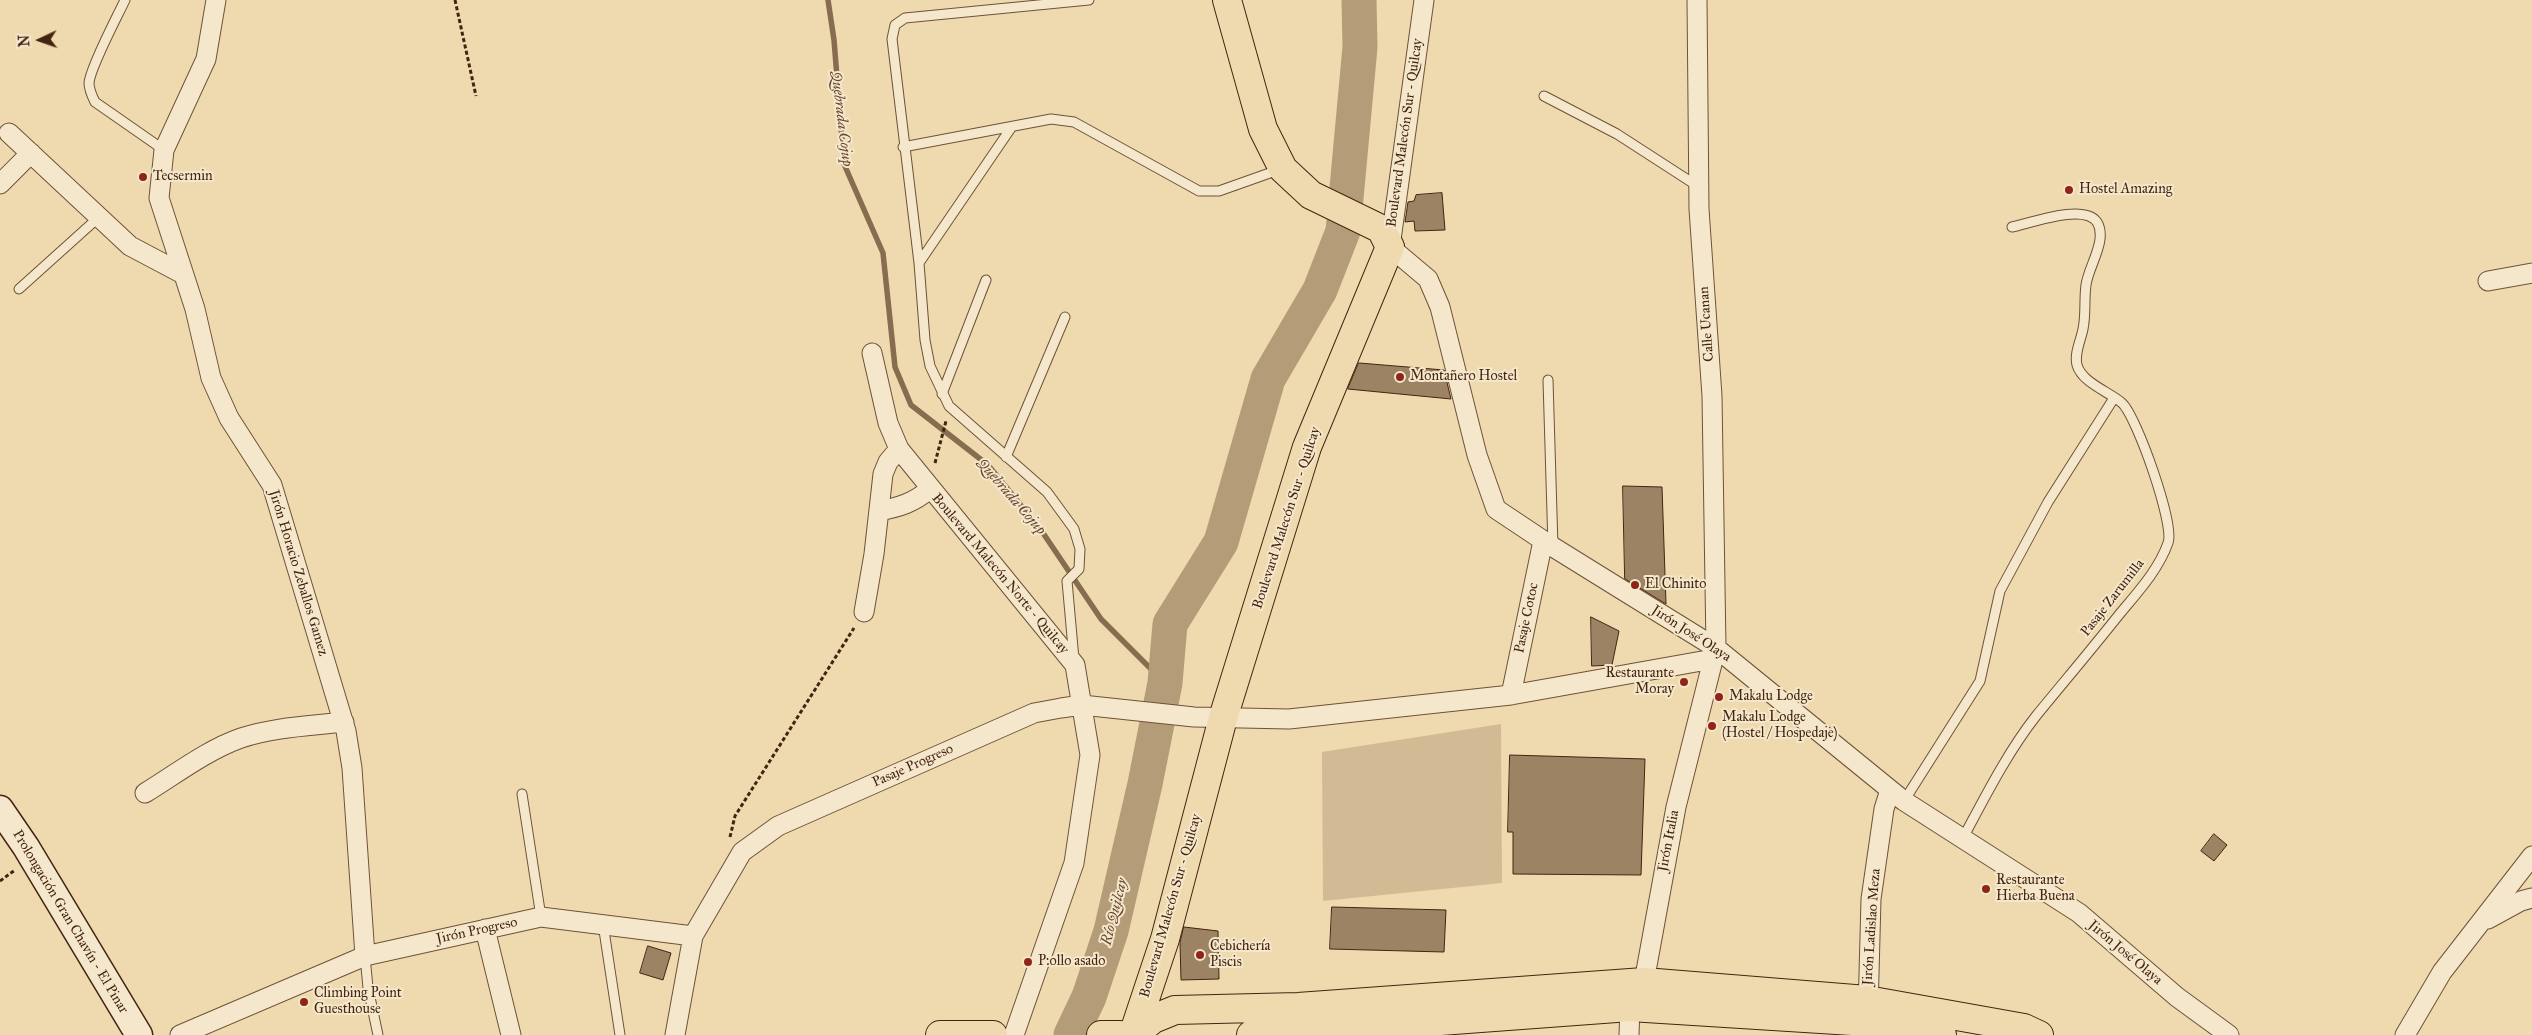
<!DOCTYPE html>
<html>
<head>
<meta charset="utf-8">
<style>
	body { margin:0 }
	#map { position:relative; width:2532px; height:1035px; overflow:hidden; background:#efdaaf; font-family:"IM FELL Great Primer",serif }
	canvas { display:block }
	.north { position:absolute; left:15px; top:15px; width:50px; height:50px; -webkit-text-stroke:4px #f5e7cb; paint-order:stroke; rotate:267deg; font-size:14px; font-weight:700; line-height:20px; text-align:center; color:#432411 }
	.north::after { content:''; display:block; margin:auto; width:18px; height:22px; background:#432411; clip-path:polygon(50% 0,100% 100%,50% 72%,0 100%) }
</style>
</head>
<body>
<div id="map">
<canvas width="2532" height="1035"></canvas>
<div class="north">N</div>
</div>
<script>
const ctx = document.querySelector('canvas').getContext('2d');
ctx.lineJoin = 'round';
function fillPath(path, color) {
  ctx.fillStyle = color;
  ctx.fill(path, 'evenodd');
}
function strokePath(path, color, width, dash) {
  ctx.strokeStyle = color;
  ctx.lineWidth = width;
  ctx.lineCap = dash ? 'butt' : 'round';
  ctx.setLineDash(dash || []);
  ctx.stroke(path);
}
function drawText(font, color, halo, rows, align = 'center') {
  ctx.font = font + ' "IM FELL Great Primer",serif';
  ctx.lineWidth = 4;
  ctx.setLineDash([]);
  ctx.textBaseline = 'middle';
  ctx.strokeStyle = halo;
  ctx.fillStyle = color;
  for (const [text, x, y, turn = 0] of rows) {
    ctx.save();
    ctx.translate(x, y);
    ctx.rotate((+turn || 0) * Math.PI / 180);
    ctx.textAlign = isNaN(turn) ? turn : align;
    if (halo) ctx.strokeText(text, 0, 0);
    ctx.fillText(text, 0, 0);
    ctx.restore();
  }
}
const green = new Path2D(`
	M 1501,724 L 1502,883 L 1323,901 L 1322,752 Z`);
const stream = new Path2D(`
	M 828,0 L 834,40 L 844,164 L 883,253 L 895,367 L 911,405 L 988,465 L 1041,530 L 1101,619 L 1165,683`);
const river = new Path2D(`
	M 1071,1035 L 1089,997 L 1111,931 L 1145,784 L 1165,683 L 1170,624 L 1221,542 L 1268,379 L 1320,290 L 1343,231 L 1360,47 L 1359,0`);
const building = new Path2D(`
	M 1442,193 L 1445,230 L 1415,231 L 1414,221 L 1405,222 L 1408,202 L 1414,201 L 1416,195 Z
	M 1359,363 L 1444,370 L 1451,399 L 1348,389 Z
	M 1623,486 L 1662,487 L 1666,604 L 1625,579 Z
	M 1591,617 L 1619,631 L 1612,665 L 1592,666 Z
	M 1510,755 L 1645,759 L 1641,875 L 1513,874 L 1513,832 L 1508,832 Z
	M 2214,834 L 2227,845 L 2214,861 L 2201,851 Z
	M 1332,907 L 1446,910 L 1444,952 L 1330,949 Z
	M 1184,927 L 1218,931 L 1219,979 L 1181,980 L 1180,943 Z
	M 648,946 L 671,953 L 663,980 L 640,973 Z`);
const path = new Path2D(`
	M 455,0 L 476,96
	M 935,463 L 946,421
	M 730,837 L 735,816 L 854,628
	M 0,881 L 15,870`);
const lane = new Path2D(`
	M 125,0 C 117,17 90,68 89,83 C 89,90 92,96 95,102 L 164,150
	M 1544,96 L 1617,134 L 1699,187
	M 903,147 L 1051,119 L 1074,122 L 1199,191 L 1219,191 L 1281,169
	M 919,263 L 1011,128
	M 19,289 L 99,217
	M 1548,380 L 1553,547
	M 942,394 L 986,280
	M 1006,457 L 1065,317
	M 1074,659 L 1067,581 L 1079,569 L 1080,549 L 1074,529 L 1047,492 L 949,406 L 930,366 L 925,340 L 919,263 L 892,39 L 895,25 L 905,18 L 1089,0
	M 522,794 L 541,917
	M 1904,801 L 1980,681 L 2000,591 L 2048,502 L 2114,398
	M 1963,838 C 1985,797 2007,753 2036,716 C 2063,683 2091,650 2118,616 C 2136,594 2158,571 2168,543 C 2175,525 2137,417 2122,403 C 2110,392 2082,383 2077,365 C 2074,353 2081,340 2083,329 C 2086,315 2084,299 2086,285 C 2088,267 2108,240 2097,222 C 2084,203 2031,223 2012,227
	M 603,924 L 620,1035
	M 365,956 L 368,988 L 378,1035`);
const street = new Path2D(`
	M 216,0 L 206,59 L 164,150 L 159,198 L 195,309 L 211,378 L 229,418 L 272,485 L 346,731 L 352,768 L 365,956
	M 1424,0 L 1390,247 L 1428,279 L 1440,307 L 1477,455 L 1496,509 L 1553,547 L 1716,648 L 1904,801 L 2079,913 L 2177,997 L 2229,1035
	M 9,133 L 130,246 L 183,274
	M 0,184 L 31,153
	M 2488,281 L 2532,273
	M 872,353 L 888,423 L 899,449 L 1075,665 L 1090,755 L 1074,863 L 1014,1035
	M 879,511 C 900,507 913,503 930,489
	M 864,612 L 874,554 L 883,474 L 888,462 L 899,449
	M 1511,695 L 1543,541
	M 145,793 C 176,774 207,750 241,738 C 274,727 310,726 344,722
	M 2488,919 L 2521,901 L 2532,898
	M 485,929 L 511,1035
	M 1868,1012 L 1871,899 L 1884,809 L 1890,790
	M 180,1035 L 365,956 L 541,917 L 693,936
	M 675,1035 L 693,936 L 742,852 L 778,826 L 1034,713 L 1061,708 L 1082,705 L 1194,717 L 1289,719 L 1511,695 L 1713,659
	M 1629,1035 L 1630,1007 L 1644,982 L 1676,807 L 1716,648 L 1712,396 L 1699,209 L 1697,0
	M 2405,1035 L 2442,972 L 2532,856`);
const secondary = new Path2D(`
	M 0,809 L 26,847 L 139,1035`);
const primary = new Path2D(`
	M 940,1035 L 993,1035
	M 1101,1035 L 1120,1035
	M 1133,1035 L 1165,939 L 1223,718 L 1307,447 L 1390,247 L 1381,229 L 1311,195 L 1283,169 L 1263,129 L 1227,0
	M 1134,1035 L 1153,1019 L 1175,1010 L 1298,1007 L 1644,982 L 1867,1000 L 2024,1028 L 2039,1035
	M 1251,1035 L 1630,1007 L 1868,1022 L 1942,1035`);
const markers = [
	[143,177,5,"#8f2418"],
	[2069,190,5,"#8f2418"],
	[1400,377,5,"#8f2418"],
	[1635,585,5,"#8f2418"],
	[1684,682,5,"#8f2418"],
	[1719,697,5,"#8f2418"],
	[1712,726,5,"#8f2418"],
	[1986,889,5,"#8f2418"],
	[1200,955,5,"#8f2418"],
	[1028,962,5,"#8f2418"],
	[304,1002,5,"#8f2418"]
];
const streetNames = [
	["Boulevard Malecón Sur - Quilcay",1405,133,-82],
	["Calle Ucanan",1707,324,-94],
	["Boulevard Malecón Sur - Quilcay",1287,518,-72],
	["Jirón Horacio Zeballos Gamez",298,573,73],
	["Boulevard Malecón Norte - Quilcay",1000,574,50],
	["Pasaje Zarumilla",2113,598,-52],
	["Pasaje Cotoc",1527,618,-78],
	["Jirón José Olaya",1691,634,33],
	["Pasaje Progreso",913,766,-24],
	["Jirón Italia",1669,841,-79],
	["Boulevard Malecón Sur - Quilcay",1171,906,-74],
	["Prolongación Gran Chavín - El Pinar",70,922,59],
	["Jirón Ladislao Meza",1872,927,-86],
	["Jirón Progreso",477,931,-12],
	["Jirón José Olaya",2125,953,40]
];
const poiNames = [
	["Tecsermin",153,177],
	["Hostel Amazing",2079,190],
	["Montañero Hostel",1410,377],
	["El Chinito",1645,585],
	["Restaurante",1674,674,"right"],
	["Moray",1674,690,"right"],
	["Makalu Lodge",1729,697],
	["Makalu Lodge",1722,718],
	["(Hostel / Hospedaje)",1722,734],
	["Restaurante",1996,881],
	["Hierba Buena",1996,897],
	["Cebichería",1210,947],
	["Piscis",1210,963],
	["P:ollo asado",1038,962],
	["Climbing Point",314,994],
	["Guesthouse",314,1010]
];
const waterNames = [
	["Quebrada Cojup",841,119,83],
	["Quebrada Cojup",1011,497,49],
	["Río Quilcay",1115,912,-76]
];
fillPath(green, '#d2bb94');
strokePath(stream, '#876c4f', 5.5);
strokePath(river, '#b59c79', 35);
fillPath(building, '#9c8363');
strokePath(building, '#432411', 1);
strokePath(lane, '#6e5238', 11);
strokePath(street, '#6e5238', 21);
strokePath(secondary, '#432411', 29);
strokePath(primary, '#432411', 30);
strokePath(path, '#432411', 3, [4, 2.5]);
strokePath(lane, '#f5e7cb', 9);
strokePath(street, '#f5e7cb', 19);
strokePath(secondary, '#f5e7cb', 26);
strokePath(primary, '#efdaaf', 28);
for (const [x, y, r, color] of markers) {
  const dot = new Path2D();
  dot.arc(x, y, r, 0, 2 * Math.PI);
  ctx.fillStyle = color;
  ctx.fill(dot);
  strokePath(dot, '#f5e7cb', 2);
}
drawText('14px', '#432411', '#f5e7cb', streetNames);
drawText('14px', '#432411', '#f5e7cb', poiNames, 'left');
drawText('italic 15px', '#654830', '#f5e7cb', waterNames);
</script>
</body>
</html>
